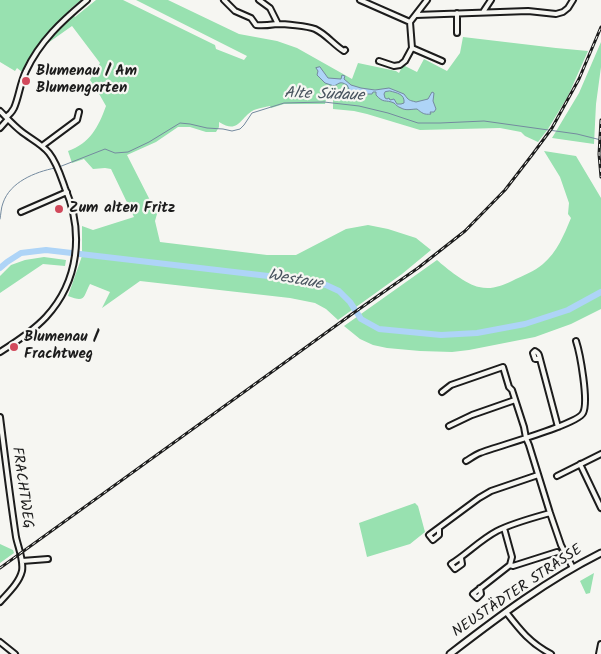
<!DOCTYPE html>
<html>
<head>
<meta charset="utf-8">
<style>
	body { margin:0 }
	canvas { display:block; background:#f6f6f2 }
</style>
</head>
<body>
<canvas width="601" height="654"></canvas>
<script>
const ctx = document.querySelector('canvas').getContext('2d');
ctx.lineJoin = 'round';
function fillPath(path, color) {
  ctx.fillStyle = color;
  ctx.fill(path, 'evenodd');
}
function strokePath(path, color, width, dash) {
  ctx.strokeStyle = color;
  ctx.lineWidth = width;
  ctx.lineCap = dash ? 'butt' : 'round';
  ctx.setLineDash(dash || []);
  ctx.stroke(path);
}
function drawText(font, color, halo, rows, align = 'center') {
  ctx.font = font + ' Kalam,sans-serif';
  ctx.lineWidth = 4.5;
  ctx.setLineDash([]);
  ctx.textBaseline = 'middle';
  ctx.strokeStyle = halo;
  ctx.fillStyle = color;
  for (const [text, x, y, turn = 0] of rows) {
    ctx.save();
    ctx.translate(x, y);
    ctx.rotate((+turn || 0) * Math.PI / 180);
    ctx.textAlign = isNaN(turn) ? turn : align;
    if (halo) ctx.strokeText(text, 0, 0);
    ctx.fillText(text, 0, 0);
    ctx.restore();
  }
}
const green = new Path2D(`
	M 0,0 L 81,0 L 69,10 L 75,17 L 96,0 L 123,0 L 215,45 L 216,49 L 244,60 L 247,56 L 136,0 L 168,0 L 239,34 L 277,41 L 297,48 L 352,79 L 358,63 L 396,71 L 399,73 L 403,65 L 417,72 L 424,59 L 447,71 L 460,53 L 463,37 L 556,48 L 588,51 L 568,96 L 548,129 L 538,142 L 525,136 L 521,132 L 500,128 L 420,130 L 367,114 L 354,111 L 333,109 L 333,99 L 327,96 L 325,104 L 284,104 L 271,108 L 270,106 C 265,107 259,108 254,110 C 240,117 239,135 219,122 L 219,127 L 216,132 L 206,132 L 190,127 L 178,127 L 156,142 L 127,155 L 157,214 L 155,221 L 160,242 L 267,255 L 296,255 L 346,229 L 368,225 L 388,229 L 416,238 L 431,250 L 402,274 L 338,320 L 326,309 L 315,303 L 290,298 L 140,281 L 102,308 L 110,292 L 90,284 C 83,297 86,303 68,296 L 82,256 L 82,226 L 93,230 L 134,217 L 111,169 L 105,168 L 93,169 L 84,159 L 72,163 L 68,151 C 90,143 98,128 106,106 L 98,92 L 90,80 L 100,63 L 72,26 L 31,55 L 22,72 L 17,68 L 15,71 L 0,62 Z
	M 601,42 L 601,67 L 596,104 L 594,144 L 552,138 L 579,93 Z
	M 544,151 L 576,156 L 601,198 L 601,309 L 571,324 L 535,337 L 469,350 L 452,352 L 420,351 L 387,348 L 373,345 L 360,339 L 344,326 L 437,260 C 446,268 467,285 479,287 C 491,290 501,286 512,281 C 522,276 535,271 543,264 C 557,252 564,235 571,218 L 568,214 L 569,203 L 560,177 Z
	M 44,257 L 66,260 L 65,266 L 43,264 L 0,293 L 0,276 L 11,265 L 25,260 Z
	M 415,503 L 418,506 L 425,532 L 410,544 L 367,557 L 359,523 Z
	M 0,544 L 13,550 L 14,553 L 0,563 Z
	M 594,573 L 590,593 L 586,594 L 580,581 Z`);
const water = new Path2D(`
	M 320,67 L 328,78 L 341,79 L 342,75 L 345,76 L 344,79 L 351,85 L 361,88 L 375,90 L 389,88 L 404,94 C 409,101 409,100 416,102 L 428,99 L 432,92 L 434,93 L 433,101 L 436,109 L 434,112 L 430,112 L 431,114 C 424,115 422,113 417,109 C 412,109 406,111 401,108 C 398,107 396,105 394,103 C 385,99 384,104 376,95 L 376,92 L 373,92 L 372,94 L 365,94 L 364,96 L 362,96 L 360,98 C 354,95 352,95 346,97 L 349,89 L 347,85 C 340,81 340,83 334,86 L 325,83 L 317,75 L 318,71 L 316,68 ZM 390,91 C 397,93 405,94 404,103 L 401,104 L 397,104 L 394,99 L 390,100 L 389,98 L 387,99 L 385,98 L 384,94 L 385,92 Z`);
const stream = new Path2D(`
	M 59,167 L 105,149 L 115,153 L 128,152 L 149,142 L 180,123 L 190,124 L 207,128 L 223,129 L 232,131 L 240,129 L 244,125 L 252,113 L 284,103 L 324,102 L 359,106 L 388,113 L 418,123 L 440,123 L 484,121 L 577,134 L 601,140
	M 0,219 C 1,214 1,208 3,203 C 10,182 35,172 55,168`);
const river = new Path2D(`
	M 0,268 L 7,262 L 21,253 L 46,250 L 311,281 L 326,285 L 339,291 L 350,302 L 361,319 L 379,329 L 441,335 L 477,333 L 525,324 L 568,310 L 601,292`);
const minor = new Path2D(`
	M 224,0 L 235,11 L 251,18 L 256,25 C 263,26 269,25 276,24 C 285,24 307,26 315,29 C 326,34 334,45 344,51 L 345,50
	M 259,0 L 270,8 L 278,24
	M 360,0 L 410,22
	M 483,12 L 491,0
	M 457,13 L 457,33
	M 416,15 L 528,11 L 556,14 L 563,12 L 568,8 L 573,0
	M 410,22 L 427,0
	M 412,48 L 442,61
	M 379,61 L 394,66 L 400,65 L 405,61 L 412,48 L 410,22
	M 0,111 C 7,118 14,126 22,132 C 31,139 42,144 49,153 C 57,163 61,177 65,188 C 84,232 79,281 46,317 C 33,331 16,342 0,352
	M 6,117 C 9,115 12,112 14,108 C 19,97 20,83 26,71 C 40,41 62,21 87,0
	M 0,128 L 8,119
	M 42,146 L 77,120 L 79,112
	M 21,212 L 67,192
	M 540,359 L 535,359 L 533,353 L 535,351 C 539,353 539,355 540,359 L 558,427
	M 442,392 L 451,385 L 503,367 L 509,387 L 512,390 L 524,427 L 526,438 L 529,445 L 550,513 L 561,545 L 573,568
	M 0,417 C 5,457 10,497 16,537 C 18,547 24,560 22,571 C 19,583 8,593 0,602
	M 449,426 L 472,415 L 515,400
	M 466,461 C 471,458 475,455 480,453 C 497,446 577,425 583,413 C 589,402 580,353 576,341
	M 580,464 L 601,508
	M 557,476 L 601,454
	M 439,529 L 439,535 L 433,540 L 429,535 L 479,498 L 491,491 L 538,475
	M 461,558 L 462,564 L 455,569 L 451,564 C 467,554 480,540 497,531 C 513,523 532,518 550,513
	M 22,561 L 48,559
	M 510,565 L 513,566 L 557,552
	M 480,588 L 481,594 L 477,598 L 473,594 L 510,565 L 512,557 L 504,528
	M 506,612 C 520,630 530,643 551,654
	M 0,642 L 15,654
	M 599,654 L 601,644`);
const major = new Path2D(`
	M 450,654 C 498,617 547,580 601,553`);
const rail = new Path2D(`
	M 601,120 L 599,154 L 601,177
	M 0,568 L 352,314 L 418,268 L 465,231 L 505,190 L 532,155 L 552,128 L 579,79 L 601,27`);
const markers = [
	[26,81,5,"#d1495b"],
	[59,209,5,"#d1495b"],
	[14,347,5,"#d1495b"]
];
const poiNames = [
	["Blumenau / Am",36,72],
	["Blumengarten",36,89],
	["Zum alten Fritz",69,209],
	["Blumenau /",24,338],
	["Frachtweg",24,355]
];
const streetNames = [
	["FRACHTWEG",21,488,82],
	["NEUSTÄDTER STRASSE",518,592,-34]
];
const waterNames = [
	["Alte Südaue",324,96,2],
	["Westaue",295,281,10]
];
fillPath(green, '#98e1b0');
fillPath(water, '#aed4f7');
strokePath(water, '#748a9f', 1);
strokePath(stream, '#748a9f', 1);
strokePath(river, '#aed4f7', 6);
strokePath(minor, '#1c1c1c', 8);
strokePath(major, '#1c1c1c', 9);
strokePath(minor, '#f6f6f2', 4);
strokePath(major, '#f6f6f2', 5);
strokePath(rail, '#1c1c1c', 3);
strokePath(rail, '#f6f6f2', 1, [4]);
for (const [x, y, r, color] of markers) {
  const dot = new Path2D();
  dot.arc(x, y, r, 0, 2 * Math.PI);
  ctx.fillStyle = color;
  ctx.fill(dot);
  strokePath(dot, '#f6f6f2', 2);
}
drawText('bold 15px', '#1c1c1c', '#f6f6f2', poiNames, 'left');
drawText('15px', '#1c1c1c', '#f6f6f2', streetNames);
drawText('italic 16px', '#48535e', '#f6f6f2', waterNames);
</script>
</body>
</html>
